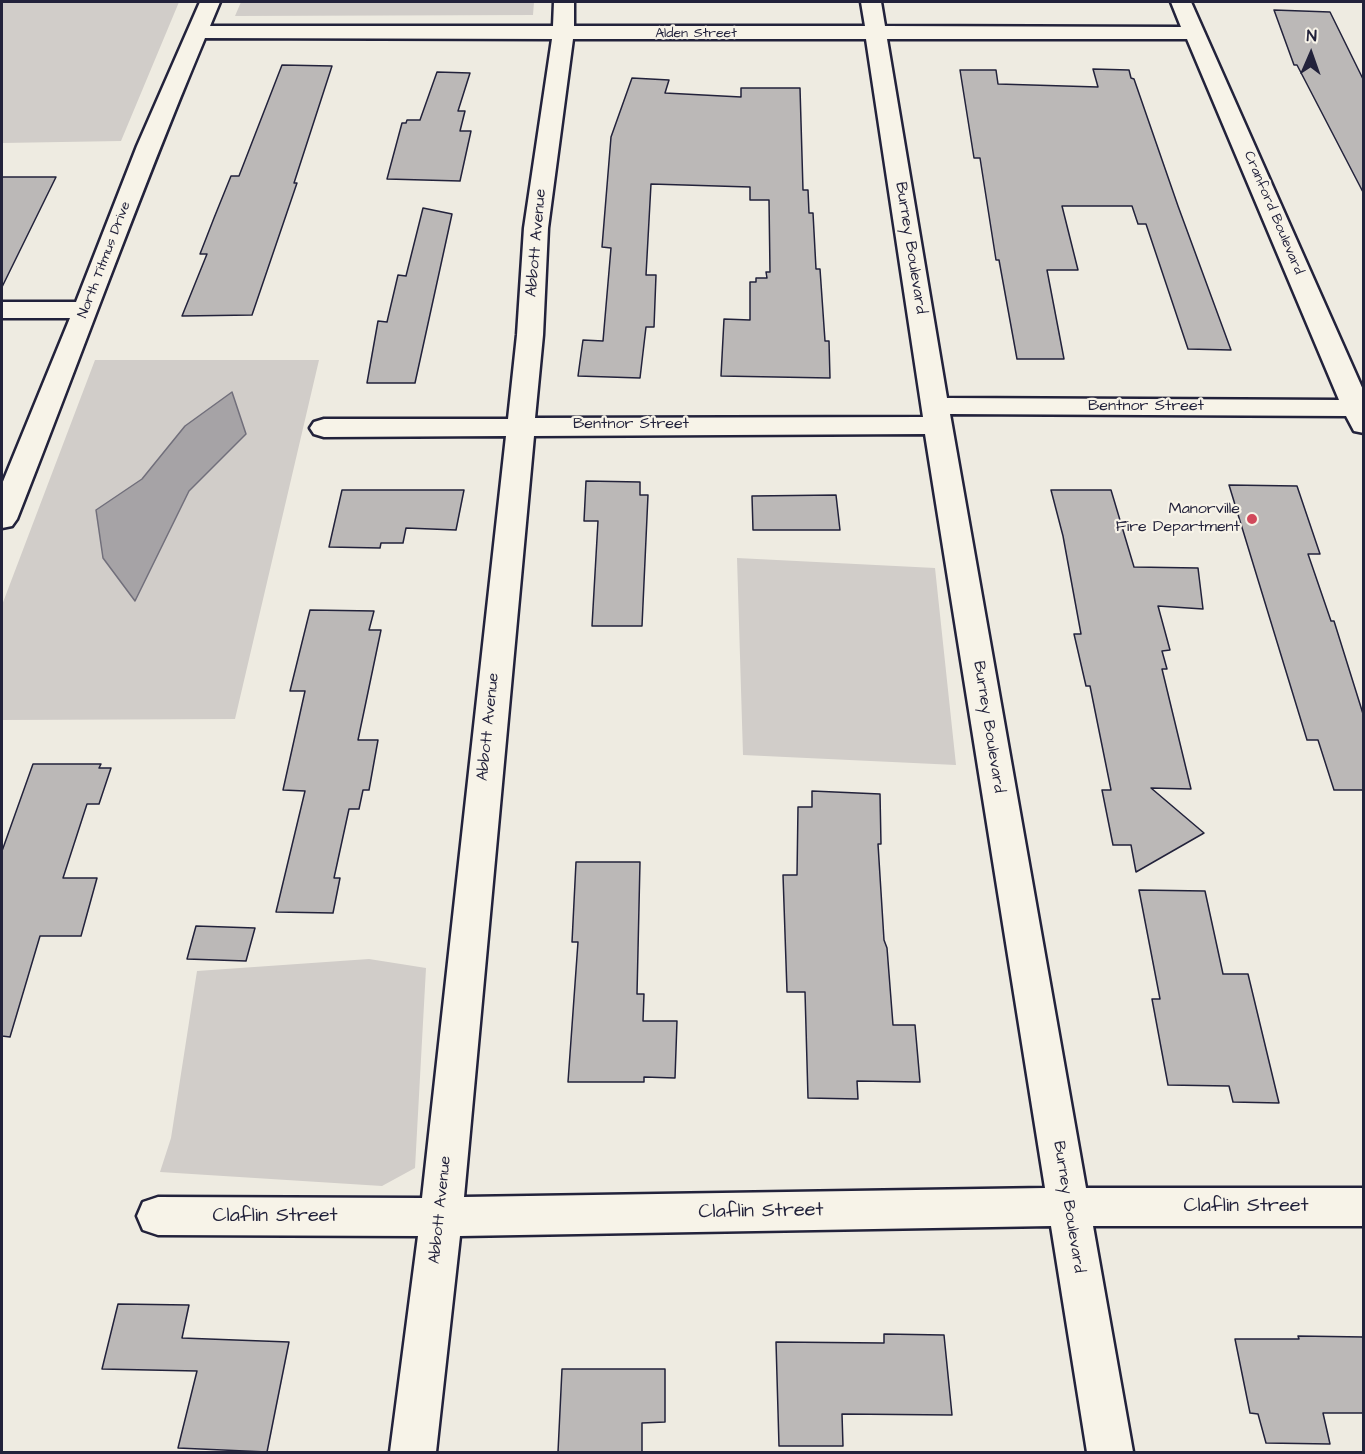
<!DOCTYPE html>
<html>
<head>
<meta charset="utf-8">
<style>
	body { margin:0 }
	#map { position:relative; width:1365px; height:1454px; overflow:hidden; background:#eeebe1; font-family:"Architects Daughter",sans-serif }
	canvas { display:block }
	.frame { position:absolute; inset:0; border:3px solid #22223b; pointer-events:none }
	.north { position:absolute; left:1281px; top:24px; width:60px; height:60px; -webkit-text-stroke:4px #f7f3e8; paint-order:stroke; rotate:2deg; font-size:16px; font-weight:700; line-height:24px; text-align:center; color:#22223b }
	.north::after { content:''; display:block; margin:auto; width:21px; height:27px; background:#22223b; clip-path:polygon(50% 0,100% 100%,50% 72%,0 100%) }
</style>
</head>
<body>
<div id="map">
<canvas width="1365" height="1454"></canvas>
<div class="frame"></div>
<div class="north">N</div>
</div>
<script>
const ctx = document.querySelector('canvas').getContext('2d');
ctx.lineJoin = 'round';
function fillPath(path, color) {
  ctx.fillStyle = color;
  ctx.fill(path, 'evenodd');
}
function strokePath(path, color, width, dash) {
  ctx.strokeStyle = color;
  ctx.lineWidth = width;
  ctx.lineCap = dash ? 'butt' : 'round';
  ctx.setLineDash(dash || []);
  ctx.stroke(path);
}
function drawText(font, color, halo, rows, align = 'center') {
  ctx.font = font + ' "Architects Daughter",sans-serif';
  ctx.lineWidth = 4.5;
  ctx.setLineDash([]);
  ctx.textBaseline = 'middle';
  ctx.strokeStyle = halo;
  ctx.fillStyle = color;
  for (const [text, x, y, turn = 0] of rows) {
    ctx.save();
    ctx.translate(x, y);
    ctx.rotate((+turn || 0) * Math.PI / 180);
    ctx.textAlign = isNaN(turn) ? turn : align;
    if (halo) ctx.strokeText(text, 0, 0);
    ctx.fillText(text, 0, 0);
    ctx.restore();
  }
}
const green = new Path2D(`
	M 2,2 L 179,2 L 121,141 L 2,143 Z
	M 241,2 L 534,2 L 533,15 L 235,16 Z
	M 95,360 L 319,360 L 235,719 L 2,720 L 2,605 ZM 246,434 L 189,491 L 135,601 L 96,510 L 142,479 Z
	M 737,558 L 935,568 L 956,765 L 743,755 Z
	M 369,959 L 426,968 L 415,1168 L 382,1186 L 160,1172 L 171,1138 L 197,971 Z`);
const water = new Path2D(`
	M 232,392 L 246,434 L 189,491 L 135,601 L 103,558 L 96,510 L 142,479 L 185,426 Z`);
const building = new Path2D(`
	M 1274,10 L 1330,12 L 1364,81 L 1364,194 L 1297,65 L 1294,65 Z
	M 282,65 L 332,66 L 294,183 L 297,183 L 252,315 L 182,316 L 207,254 L 200,254 L 214,218 L 231,176 L 239,176 Z
	M 1093,69 L 1129,70 L 1131,78 L 1134,79 L 1178,206 L 1231,350 L 1188,349 L 1146,224 L 1138,224 L 1132,206 L 1062,206 L 1078,270 L 1047,270 L 1064,359 L 1017,359 L 999,260 L 996,260 L 980,158 L 974,158 L 960,70 L 996,70 L 998,84 L 1098,87 Z
	M 437,72 L 470,73 L 458,111 L 465,111 L 460,131 L 471,131 L 460,181 L 387,179 L 402,123 L 406,123 L 407,120 L 420,120 Z
	M 632,78 L 669,80 L 665,93 L 741,97 L 741,88 L 800,88 L 803,190 L 808,190 L 809,213 L 813,213 L 816,269 L 820,269 L 825,341 L 829,341 L 830,378 L 721,376 L 724,319 L 750,320 L 750,282 L 756,282 L 756,278 L 767,278 L 766,272 L 770,272 L 769,200 L 750,200 L 750,187 L 651,184 L 646,275 L 656,275 L 654,327 L 646,327 L 640,378 L 578,376 L 583,340 L 603,341 L 611,248 L 602,247 L 611,137 Z
	M 2,177 L 56,177 L 2,287 Z
	M 423,208 L 452,214 L 415,383 L 367,383 L 378,321 L 387,322 L 398,275 L 406,276 Z
	M 586,481 L 640,482 L 640,495 L 648,495 L 642,626 L 592,626 L 598,521 L 584,521 Z
	M 1229,485 L 1297,486 L 1320,554 L 1308,554 L 1331,621 L 1334,621 L 1364,717 L 1364,790 L 1334,790 L 1318,740 L 1307,740 Z
	M 342,490 L 464,490 L 456,530 L 406,528 L 403,543 L 381,543 L 380,548 L 329,547 Z
	M 1051,490 L 1111,490 L 1134,567 L 1198,568 L 1203,609 L 1158,606 L 1170,650 L 1162,651 L 1167,669 L 1162,669 L 1191,789 L 1151,788 L 1204,833 L 1136,872 L 1131,845 L 1113,845 L 1102,790 L 1111,790 L 1090,686 L 1086,686 L 1074,634 L 1081,634 L 1063,536 Z
	M 836,495 L 840,530 L 753,530 L 752,496 Z
	M 310,610 L 374,611 L 369,630 L 381,630 L 358,740 L 378,740 L 369,790 L 363,790 L 359,809 L 349,809 L 334,878 L 340,878 L 333,913 L 276,912 L 305,791 L 283,790 L 305,691 L 290,691 Z
	M 33,764 L 101,764 L 99,768 L 111,768 L 99,804 L 87,804 L 63,878 L 97,878 L 81,936 L 40,936 L 10,1037 L 2,1036 L 2,851 Z
	M 812,791 L 880,794 L 881,844 L 878,844 L 884,940 L 887,948 L 893,1025 L 915,1025 L 920,1082 L 857,1081 L 858,1099 L 808,1098 L 805,992 L 787,992 L 783,875 L 797,875 L 798,807 L 812,807 Z
	M 576,862 L 640,862 L 637,994 L 644,994 L 643,1021 L 677,1021 L 675,1078 L 644,1077 L 644,1082 L 568,1082 L 578,942 L 572,942 Z
	M 1139,890 L 1205,891 L 1223,974 L 1248,974 L 1279,1103 L 1233,1102 L 1229,1086 L 1168,1085 L 1152,999 L 1160,999 Z
	M 196,926 L 255,928 L 246,961 L 187,959 Z
	M 118,1304 L 189,1305 L 182,1338 L 289,1342 L 267,1452 L 178,1448 L 197,1371 L 102,1369 Z
	M 884,1334 L 944,1335 L 952,1415 L 842,1414 L 843,1446 L 779,1446 L 776,1342 L 884,1343 Z
	M 1298,1336 L 1364,1337 L 1364,1413 L 1323,1413 L 1330,1444 L 1266,1443 L 1258,1414 L 1250,1413 L 1235,1339 L 1299,1339 Z
	M 562,1369 L 665,1369 L 665,1422 L 642,1423 L 642,1452 L 558,1452 Z`);
const minor = new Path2D(`
	M 200,2 L 220,2 L 210,26 L 553,26 L 554,2 L 574,2 L 574,26 L 865,26 L 861,2 L 881,2 L 885,26 L 1181,27 L 1171,2 L 1191,2 L 1364,392 L 1364,433 L 1354,431 L 1346,416 L 950,414 L 1086,1188 L 1364,1188 L 1364,1226 L 1093,1226 L 1133,1452 L 1087,1452 L 1051,1226 L 460,1236 L 436,1452 L 390,1452 L 418,1236 L 158,1235 L 143,1230 L 137,1216 L 143,1202 L 158,1197 L 422,1198 L 506,436 L 324,437 L 314,434 L 310,428 L 314,422 L 324,419 L 508,419 L 517,335 L 524,228 L 552,39 L 205,38 C 138,197 80,359 17,519 L 12,526 L 2,528 L 2,484 L 70,318 L 2,318 L 2,302 L 76,302 L 137,146 ZM 573,39 L 866,39 L 923,417 L 535,418 L 543,335 L 548,228 ZM 887,39 L 1187,39 L 1339,400 L 947,398 ZM 925,434 L 1045,1188 L 464,1197 L 534,436 Z`);
const markers = [
	[1252,519,6,"#d1495b"]
];
const farStreetnames = [
	["Alden Street",696,34],
	["Cranford Boulevard",1273,213,67],
	["North Titmus Drive",105,260,-69]
];
const streetNames = [
	["Abbott Avenue",537,243,-85],
	["Burney Boulevard",910,248,81],
	["Bentnor Street",1146,407],
	["Bentnor Street",631,425],
	["Abbott Avenue",489,727,-84],
	["Burney Boulevard",988,727,81],
	["Burney Boulevard",1068,1207,81],
	["Abbott Avenue",441,1210,-84]
];
const poiNames = [
	["Manorville",1240,510],
	["Fire Department",1240,528]
];
const nearStreetnames = [
	["Claflin Street",1246,1207],
	["Claflin Street",761,1212,-1],
	["Claflin Street",275,1217]
];
fillPath(green, '#d1cdc9');
fillPath(water, '#a6a3a6');
strokePath(water, '#716f7b', 1.5);
fillPath(building, '#bbb8b7');
strokePath(building, '#22223b', 1.5);
strokePath(minor, '#22223b', 5);
fillPath(minor, '#f7f3e8');
for (const [x, y, r, color] of markers) {
  const dot = new Path2D();
  dot.arc(x, y, r, 0, 2 * Math.PI);
  ctx.fillStyle = color;
  ctx.fill(dot);
  strokePath(dot, '#f7f3e8', 2);
}
drawText('14px', '#22223b', '#f7f3e8', farStreetnames);
drawText('16px', '#22223b', '#f7f3e8', streetNames);
drawText('16px', '#22223b', '#f7f3e8', poiNames, 'right');
drawText('20px', '#22223b', '#f7f3e8', nearStreetnames);
</script>
</body>
</html>
